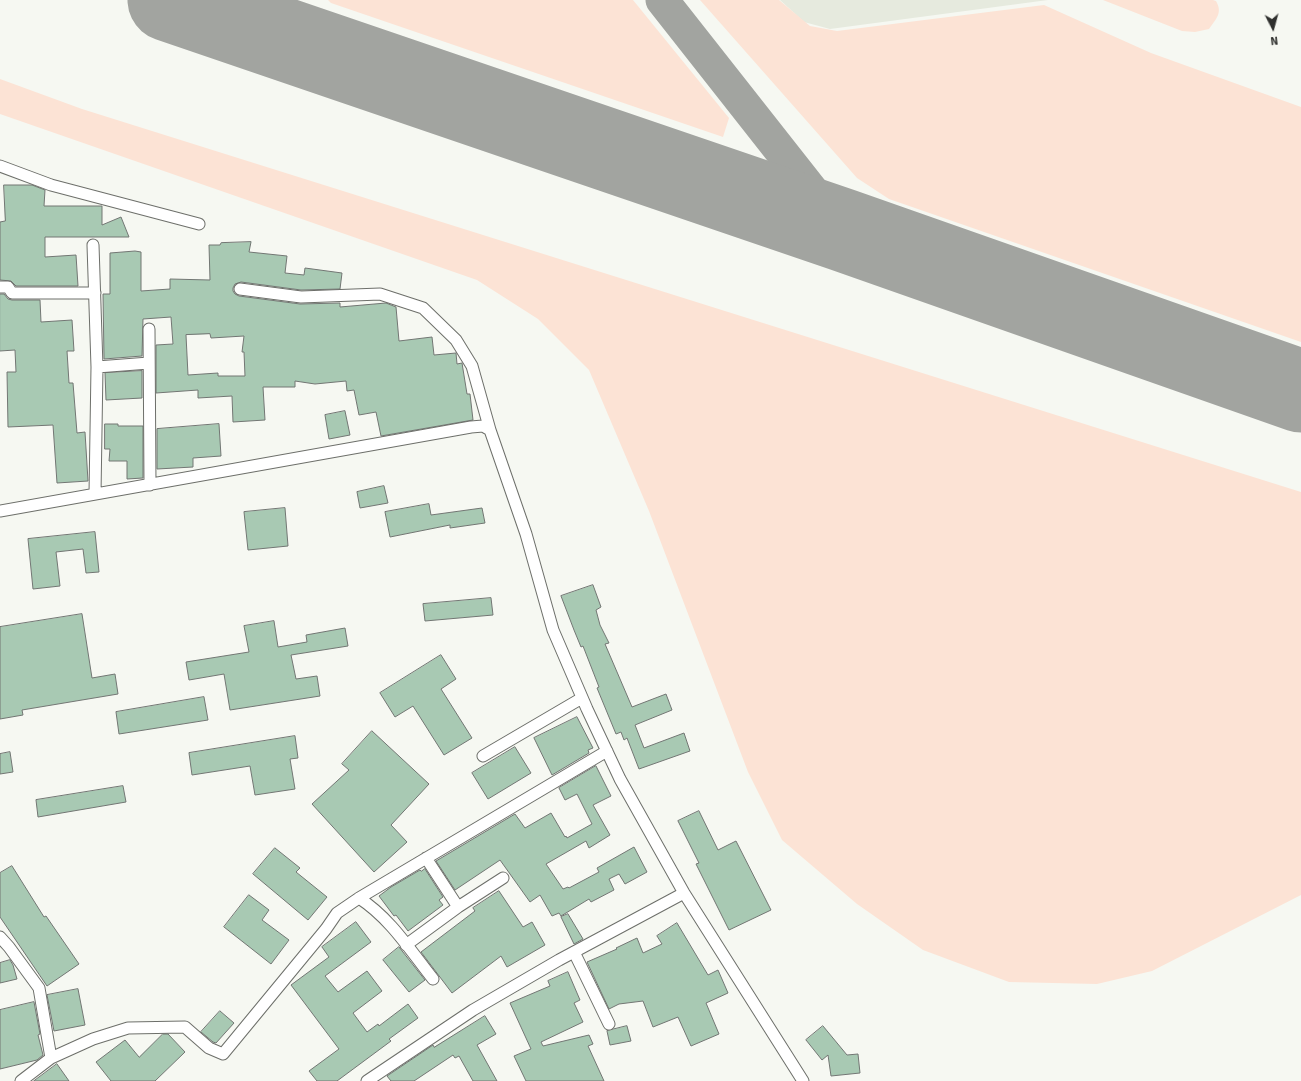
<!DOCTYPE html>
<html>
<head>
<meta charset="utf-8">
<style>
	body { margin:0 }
	#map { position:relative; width:1301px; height:1081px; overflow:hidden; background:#f6f8f2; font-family:Signika,sans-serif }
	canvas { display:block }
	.north { position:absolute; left:1253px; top:8px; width:40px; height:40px; -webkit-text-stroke:3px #f6f8f2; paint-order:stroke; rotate:174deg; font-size:11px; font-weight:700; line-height:16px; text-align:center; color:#2f302e }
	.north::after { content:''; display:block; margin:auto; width:14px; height:18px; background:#2f302e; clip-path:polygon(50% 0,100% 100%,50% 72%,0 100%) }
</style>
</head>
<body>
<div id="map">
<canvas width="1301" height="1081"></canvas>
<div class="north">N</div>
</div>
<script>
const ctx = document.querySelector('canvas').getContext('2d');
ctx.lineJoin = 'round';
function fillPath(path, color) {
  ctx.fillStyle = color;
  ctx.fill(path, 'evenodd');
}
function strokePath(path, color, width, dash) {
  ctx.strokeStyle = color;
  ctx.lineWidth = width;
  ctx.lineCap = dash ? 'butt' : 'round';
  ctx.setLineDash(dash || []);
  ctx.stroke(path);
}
const built = new Path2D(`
	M 780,0 L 1048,0 L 830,29 L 804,22 Z`);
const green = new Path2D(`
	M 328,0 L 633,0 L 729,118 L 723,137 L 331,3 Z
	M 700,0 L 779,0 L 810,26 L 837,31 L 1044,5 L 1151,53 L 1301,107 L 1301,342 L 889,199 L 857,178 Z
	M 1103,0 L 1213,0 L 1216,1 C 1223,13 1216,19 1209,29 L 1195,32 L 1182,31 Z
	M 0,79 L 82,109 L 1301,492 L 1301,895 L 1152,971 L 1097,984 L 1009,982 L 923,950 L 857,904 L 782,840 L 748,772 L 649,511 L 589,370 L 538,319 L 477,280 L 0,114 Z`);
const taxiway = new Path2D(`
	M 662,0 L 843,230`);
const runway = new Path2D(`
	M 169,0 L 843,230 L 1301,391`);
const building = new Path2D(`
	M 4,185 L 32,185 L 45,190 L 44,206 L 102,206 L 102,225 L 121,217 L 129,237 L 45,237 L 45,257 L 76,255 L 78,286 L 16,286 L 11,281 L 0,280 L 0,222 L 5,221 Z
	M 251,242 L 249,252 L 287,256 L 285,273 L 304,275 L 305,268 L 342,273 L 340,289 L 301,290 L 241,282 L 235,284 L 233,288 L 233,291 L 235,294 L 239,296 L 300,304 L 340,303 L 340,307 L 386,303 L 396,307 L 399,341 L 432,337 L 434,355 L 456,353 L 457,364 L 462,363 L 467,394 L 470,394 L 473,420 L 381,436 L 376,412 L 359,415 L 354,390 L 347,391 L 346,381 L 315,384 L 295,381 L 295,387 L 263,387 L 265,420 L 233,422 L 232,396 L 198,398 L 198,390 L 156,393 L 156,345 L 173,344 L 171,317 L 143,319 L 142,356 L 104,359 L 103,294 L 110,294 L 110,253 L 135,251 L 141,252 L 141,291 L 170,289 L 170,279 L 210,280 L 209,245 L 220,245 L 221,243 ZM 210,334 L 211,338 L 244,336 L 242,352 L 244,352 L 245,376 L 218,376 L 218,373 L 188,375 L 186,335 Z
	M 0,294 L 4,294 L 8,299 L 12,300 L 40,300 L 41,322 L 72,320 L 74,351 L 67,351 L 69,383 L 73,383 L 77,433 L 85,432 L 88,481 L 57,483 L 53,425 L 8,427 L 7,372 L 16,372 L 15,350 L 0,351 Z
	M 142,371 L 142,398 L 106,400 L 105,373 Z
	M 345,411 L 350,435 L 329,439 L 325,415 Z
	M 105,424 L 118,424 L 118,426 L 143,426 L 143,478 L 127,479 L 127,461 L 109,461 L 110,449 L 105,449 Z
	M 219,424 L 221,456 L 193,458 L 193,467 L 157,469 L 157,429 Z
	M 384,486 L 388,503 L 360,508 L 357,492 Z
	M 429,504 L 431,515 L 482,508 L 485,523 L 450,528 L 450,525 L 390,537 L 385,512 Z
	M 285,508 L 288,546 L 248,550 L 244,512 Z
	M 95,532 L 99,572 L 86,573 L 83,549 L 56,552 L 60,586 L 33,589 L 28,539 Z
	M 593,585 L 601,607 L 596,610 L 600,625 L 609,643 L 605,644 L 632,707 L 666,694 L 672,710 L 635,725 L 644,748 L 684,733 L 690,751 L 639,769 L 627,738 L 624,740 L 621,732 L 616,734 L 597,688 L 599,687 L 583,646 L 581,647 L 574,630 L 561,596 Z
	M 491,598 L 493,615 L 425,621 L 423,604 Z
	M 82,614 L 92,678 L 115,674 L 118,694 L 22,710 L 23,715 L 0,719 L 0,627 Z
	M 274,621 L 278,647 L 307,642 L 306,635 L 345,628 L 348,646 L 291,655 L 296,679 L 317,676 L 320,696 L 230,710 L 224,674 L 189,680 L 186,662 L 249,652 L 244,626 Z
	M 441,655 L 456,679 L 441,689 L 472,738 L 444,755 L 413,706 L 395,717 L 380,693 Z
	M 204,697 L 208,720 L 119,734 L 116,712 Z
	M 577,717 L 593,748 L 588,750 L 589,753 L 552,775 L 534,738 Z
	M 372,731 L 429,784 L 391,825 L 407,842 L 374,872 L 312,804 L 349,770 L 342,764 Z
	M 295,736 L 298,758 L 290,759 L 295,789 L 255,795 L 250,766 L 192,775 L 189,753 Z
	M 515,747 L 531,773 L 488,799 L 472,773 Z
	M 10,752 L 13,772 L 0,774 L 0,754 Z
	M 596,766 L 611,796 L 593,805 L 610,835 L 589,848 L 586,841 L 546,864 L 563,889 L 568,887 L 569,888 L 599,872 L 597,868 L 634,847 L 647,872 L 625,884 L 619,874 L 609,879 L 614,890 L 591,902 L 589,899 L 561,916 L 559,913 L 552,916 L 540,895 L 530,902 L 500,860 L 455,890 L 436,861 L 515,814 L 525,828 L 551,813 L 565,837 L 566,836 L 567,838 L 592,824 L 577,794 L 565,800 L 559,788 Z
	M 123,786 L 126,802 L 38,817 L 36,800 Z
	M 699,811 L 718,850 L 736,841 L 771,910 L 729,930 L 696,864 L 699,863 L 678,821 Z
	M 275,848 L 300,868 L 296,872 L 327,897 L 308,920 L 253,874 Z
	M 12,866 L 44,917 L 46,916 L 79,964 L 47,986 L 0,917 L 0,873 Z
	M 425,869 L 443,897 L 439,900 L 443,905 L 408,931 L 396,915 L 394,916 L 379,896 L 391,887 L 420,870 L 421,871 Z
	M 499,891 L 523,927 L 532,922 L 545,945 L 507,967 L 501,956 L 452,993 L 421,952 L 475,911 L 473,908 Z
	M 249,895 L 269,910 L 262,920 L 289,940 L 271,964 L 224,927 Z
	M 568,914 L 583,939 L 574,944 L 561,917 Z
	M 356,922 L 371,942 L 325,976 L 338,992 L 367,971 L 382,991 L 353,1013 L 367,1032 L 378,1024 L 379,1026 L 408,1004 L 418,1018 L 389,1039 L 391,1041 L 337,1081 L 317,1081 L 309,1071 L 339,1049 L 291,985 L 329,957 L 322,947 Z
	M 677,923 L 708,975 L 718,970 L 728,993 L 706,1003 L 719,1034 L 691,1046 L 678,1017 L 653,1027 L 643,1001 L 619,1004 L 609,1009 L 587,962 L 617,949 L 616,948 L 637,938 L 643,953 L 662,944 L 657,936 Z
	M 399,947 L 425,980 L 409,992 L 383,960 Z
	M 10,960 L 13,965 L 17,979 L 0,983 L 0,963 Z
	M 568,972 L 580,1000 L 574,1003 L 583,1022 L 541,1042 L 543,1046 L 589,1035 L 593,1044 L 588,1046 L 604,1081 L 526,1081 L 514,1056 L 531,1049 L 510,1003 L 550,986 L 548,981 Z
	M 78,989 L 85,1025 L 54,1031 L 47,995 Z
	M 34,1002 L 40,1034 L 38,1035 L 43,1055 L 37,1060 L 0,1069 L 0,1010 Z
	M 220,1011 L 234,1023 L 216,1043 L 213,1042 L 201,1032 Z
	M 485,1016 L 496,1034 L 477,1045 L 497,1081 L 473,1081 L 459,1056 L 455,1058 L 453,1055 L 414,1081 L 391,1081 L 387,1076 L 433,1045 L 434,1047 Z
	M 627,1026 L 631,1041 L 610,1045 L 607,1031 Z
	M 823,1026 L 847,1055 L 858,1054 L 860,1073 L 831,1076 L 828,1055 L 822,1060 L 806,1040 Z
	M 163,1034 L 168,1034 L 185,1052 L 155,1081 L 111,1081 L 96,1062 L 125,1040 L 139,1057 Z
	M 57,1064 L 69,1081 L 34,1081 Z`);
const street = new Path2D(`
	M 0,166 L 51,185 L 199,224
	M 93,245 L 97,367 L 95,494
	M 0,287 L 8,287 L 12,293 L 95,293
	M 240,289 L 301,297 L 380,294 L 423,308 L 456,340 L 472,366 L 490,430
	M 149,329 L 150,485
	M 97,367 L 149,363
	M 0,511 L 471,427 L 483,426 L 490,430 L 526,534 L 553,630 L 587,709 L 620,779 L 684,893 L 803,1081
	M 483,756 L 582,698
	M 426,858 L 458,907
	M 359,898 C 390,918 410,950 433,979
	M 0,937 L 9,947 L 39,988 L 51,1058
	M 406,945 L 458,907 L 503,878
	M 574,952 L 609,1024
	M 21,1081 L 51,1058 L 93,1039 L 128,1028 L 185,1027 L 209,1048 L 223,1054 L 326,929 L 337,913 L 359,898 L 607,751
	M 367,1081 L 473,1010 L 559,960 L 684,893`);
fillPath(built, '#e6eade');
fillPath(green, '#fce3d5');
strokePath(taxiway, '#a2a4a0', 33);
strokePath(runway, '#a2a4a0', 83);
fillPath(building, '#a8c9b3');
strokePath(building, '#727673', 1);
strokePath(street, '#6d6f6a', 13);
strokePath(street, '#fff', 11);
</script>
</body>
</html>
